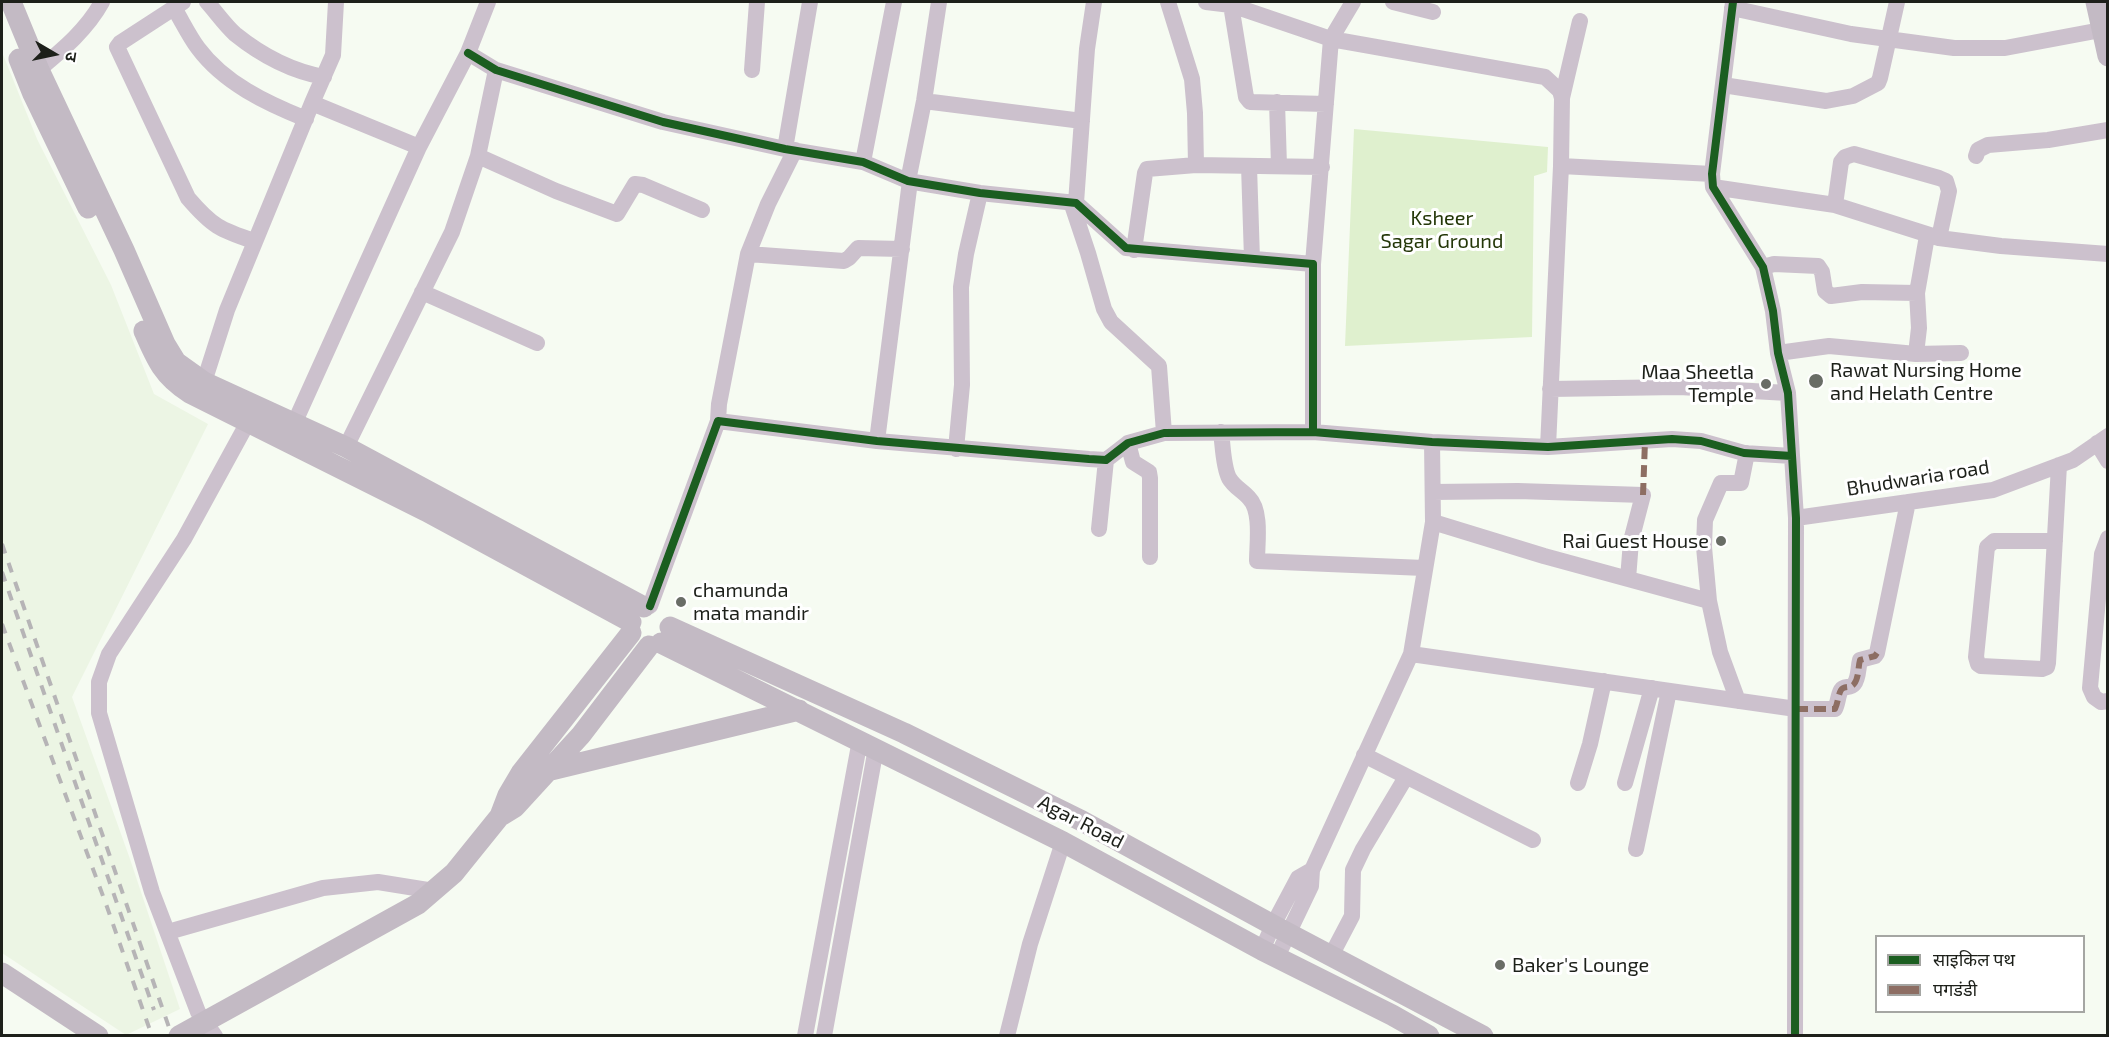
<!DOCTYPE html>
<html>
<head>
<meta charset="utf-8">
<style>
	body { margin:0 }
	#map { position:relative; width:2109px; height:1037px; overflow:hidden; background:#f6fbf2; font-family:"Exo 2","Noto Sans Devanagari",sans-serif }
	canvas { display:block }
	.frame { position:absolute; inset:0; border:3px solid #1d201a; pointer-events:none }
	.legend { position:absolute; left:1875px; top:935px; width:210px; height:78px; box-sizing:border-box; background:#fff; border:2px solid #a5a6a3; margin:0; padding:8px 10px; list-style:none; font-size:18px; color:#1d201a }
	.legend li { display:flex; align-items:center; gap:12px; height:30px }
	.legend b { width:30px; border:2px solid #a5a6a3 }
	.north { position:absolute; left:24px; top:24px; width:60px; height:60px; -webkit-text-stroke:4px #fff; paint-order:stroke; rotate:99deg; font-size:16px; font-weight:700; line-height:24px; text-align:center; color:#1d201a }
	.north::after { content:''; display:block; margin:auto; width:21px; height:27px; background:#1d201a; clip-path:polygon(50% 0,100% 100%,50% 72%,0 100%) }
</style>
</head>
<body>
<div id="map">
<canvas width="2109" height="1037"></canvas>
<div class="frame"></div>
<ul class="legend">
<li><b style="height:8px;background:#1b5e20"></b>साइकिल पथ</li>
<li><b style="height:8px;background:#8d6e63"></b>पगडंडी</li>
</ul>
<div class="north">उ</div>
</div>
<script>
const ctx = document.querySelector('canvas').getContext('2d');
ctx.lineJoin = 'round';
function fillPath(path, color) {
  ctx.fillStyle = color;
  ctx.fill(path, 'evenodd');
}
function strokePath(path, color, width, dash) {
  ctx.strokeStyle = color;
  ctx.lineWidth = width;
  ctx.lineCap = dash ? 'butt' : 'round';
  ctx.setLineDash(dash || []);
  ctx.stroke(path);
}
function drawText(font, color, halo, rows, align = 'center') {
  ctx.font = font + ' "Exo 2",sans-serif';
  ctx.lineWidth = 6;
  ctx.setLineDash([]);
  ctx.textBaseline = 'middle';
  ctx.strokeStyle = halo;
  ctx.fillStyle = color;
  for (const [text, x, y, turn = 0] of rows) {
    ctx.save();
    ctx.translate(x, y);
    ctx.rotate((+turn || 0) * Math.PI / 180);
    ctx.textAlign = isNaN(turn) ? turn : align;
    if (halo) ctx.strokeText(text, 0, 0);
    ctx.fillText(text, 0, 0);
    ctx.restore();
  }
}
const built = new Path2D(`
	M 2,52 L 37,139 L 111,285 L 154,394 L 208,424 L 72,697 L 130,859 L 180,1009 L 126,1035 L 2,953 Z`);
const green = new Path2D(`
	M 1354,129 L 1548,147 L 1547,172 L 1534,176 L 1532,337 L 1345,346 Z`);
const minor = new Path2D(`
	M 183,2 L 120,43 L 117,47 L 188,198 C 212,226 220,230 254,241
	M 207,2 C 216,12 225,25 235,34 C 261,55 291,71 324,77
	M 1168,2 L 1192,79 L 1195,113 L 1196,165
	M 1206,2 L 1231,5 L 1331,39 L 1353,2
	M 1393,2 L 1433,12
	M 1733,2 L 1712,174 L 1713,187 L 1763,267 L 1773,311 L 1778,353 L 1788,393 L 1796,518 L 1795,1036
	M 1231,5 L 1246,97 L 1250,102 L 1326,104
	M 174,8 C 182,21 189,36 198,48 C 224,83 266,103 306,119
	M 1732,8 L 1851,34 L 1954,48 L 2005,48 L 2101,30
	M 468,53 L 496,70 L 663,122 L 785,149 L 863,162 L 908,181 L 980,193 L 1076,203 L 1126,248 L 1313,264 L 1313,432
	M 752,70 L 757,2
	M 30,77 C 57,54 85,33 102,2
	M 1723,85 L 1826,101 L 1853,96 L 1878,83 L 1880,78 L 1897,2
	M 1562,98 L 1580,21
	M 924,101 L 1082,121
	M 1277,102 L 1279,166
	M 312,103 L 333,55 L 336,2
	M 785,149 L 810,2
	M 478,156 L 556,191 L 617,214 L 635,184 L 643,185 L 702,210
	M 1976,156 L 1978,150 L 1988,145 L 2048,140 L 2108,130
	M 863,162 L 894,2
	M 1249,166 L 1252,259
	M 1561,166 L 1712,174
	M 908,181 L 924,101 L 939,2
	M 1713,187 L 1835,205 L 1939,238 L 2001,246 L 2108,254
	M 1071,202 L 1088,253 L 1104,309 L 1111,322 L 1159,366 L 1164,433
	M 1076,203 L 1087,49 L 1094,2
	M 1835,205 L 1841,162 L 1845,157 L 1854,154 L 1939,178 L 1946,181 L 1949,191 L 1939,238
	M 1134,250 L 1145,173 L 1147,169 L 1196,165 L 1322,167
	M 748,254 L 844,261 L 849,258 L 858,248 L 902,249
	M 1313,264 L 1331,39 L 1545,77 L 1560,91 L 1562,98 L 1561,166 L 1548,447
	M 1763,267 L 1774,264 L 1818,266 L 1822,272 L 1825,291 L 1831,296 L 1862,292 L 1917,293
	M 422,292 L 537,343
	M 1778,353 L 1829,346 L 1916,354 L 1919,328 L 1917,293 L 1927,236
	M 1916,354 L 1961,353
	M 204,382 L 227,310 L 312,103 L 419,147
	M 1550,389 L 1679,387 L 1788,393
	M 718,421 L 719,404 L 748,254 L 768,204 L 795,150
	M 1221,432 C 1223,446 1223,466 1229,478 C 1234,487 1243,491 1249,498 C 1262,511 1257,544 1257,561 L 1424,568
	M 289,435 L 419,147 L 468,53 L 488,2
	M 877,441 L 910,181
	M 1128,443 L 1133,462 L 1149,472 L 1150,478 L 1150,557
	M 2097,443 L 2108,461
	M 346,447 L 452,232 L 478,156 L 496,70
	M 956,449 L 962,385 L 961,287 L 966,254 L 980,193
	M 1433,492 L 1518,491 L 1643,495 L 1631,541 L 1628,579
	M 1796,518 L 1993,490 L 2073,460 L 2108,436
	M 1433,522 L 1544,556 L 1709,601 L 1720,652 L 1738,701
	M 1099,529 L 1106,460
	M 2108,538 L 2102,554 L 2090,688 L 2094,697 L 2101,702 L 2108,701
	M 2055,541 L 1994,541 L 1987,547 L 1976,657 L 1978,664 L 1981,666 L 2042,669 L 2047,667 L 2048,663 L 2059,465
	M 1709,601 L 1704,547 L 1705,520 L 1721,483 L 1741,483 L 1747,453
	M 650,606 L 718,421 L 877,441 L 1089,459 L 1106,460 L 1128,443 L 1164,433 L 1313,432 L 1432,442 L 1548,447 L 1672,439 L 1701,441 L 1744,453 L 1792,456
	M 1411,654 L 1796,709 L 1835,709 C 1838,703 1838,695 1841,690 C 1844,685 1850,689 1854,684 C 1859,678 1858,667 1860,660 L 1875,656 L 1877,653 L 1908,502
	M 1364,755 L 1533,840
	M 1578,783 L 1590,744 L 1604,681
	M 1625,783 L 1652,688
	M 1636,849 L 1669,691
	M 1312,870 L 1411,654 L 1433,522 L 1432,442
	M 168,932 L 323,888 L 378,882 L 434,891
	M 1262,950 L 1273,925 L 1298,878 L 1312,870 L 1311,886 L 1277,957
	M 1331,956 L 1352,916 L 1353,870 L 1363,849 L 1406,777
	M 215,1036 L 198,1012 L 152,892 L 99,713 L 99,682 L 109,654 L 184,539 L 248,422
	M 805,1036 L 860,740
	M 824,1036 L 876,748
	M 1007,1036 L 1030,944 L 1063,842`);
const major = new Path2D(`
	M 11,2 L 39,70 L 124,250 L 165,344 L 176,362 L 204,382 L 346,447 L 644,607
	M 2096,2 L 2108,56
	M 19,59 L 33,94 L 88,208
	M 144,331 C 156,359 163,376 190,393 L 426,511 L 631,622
	M 670,627 L 904,733 L 1082,821 L 1282,930 L 1483,1036
	M 661,643 L 1063,842 L 1262,950 L 1392,1015 L 1429,1036
	M 551,770 L 799,710
	M 502,815 L 515,807 L 581,735 L 649,646
	M 2,973 L 98,1036
	M 179,1036 L 418,904 L 454,873 L 500,816 L 508,795 L 521,773 L 631,633`);
const rail = new Path2D(`
	M 2,544 L 172,1036
	M 2,572 L 154,1010
	M 2,624 L 106,904 L 152,1036`);
const quiet = new Path2D(`
	M 1643,495 L 1645,441
	M 1796,709 L 1835,709 C 1838,703 1838,695 1841,690 C 1844,685 1850,689 1854,684 C 1859,678 1858,667 1860,660 L 1875,656 L 1877,653`);
const cycleway = new Path2D(`
	M 1733,2 L 1712,174 L 1713,187 L 1763,267 L 1773,311 L 1778,353 L 1788,393 L 1796,518 L 1795,1036
	M 468,53 L 496,70 L 663,122 L 785,149 L 863,162 L 908,181 L 980,193 L 1076,203 L 1126,248 L 1313,264 L 1313,432
	M 650,606 L 718,421 L 877,441 L 1089,459 L 1106,460 L 1128,443 L 1164,433 L 1313,432 L 1432,442 L 1548,447 L 1672,439 L 1701,441 L 1744,453 L 1792,456`);
const markers = [
	[1816,381,8,"#696d66"],
	[1766,384,6,"#696d66"],
	[1721,541,6,"#696d66"],
	[681,602,6,"#696d66"],
	[1500,965,6,"#696d66"]
];
const parkNames = [
	["Ksheer",1442,218],
	["Sagar Ground",1442,241]
];
const poiNames = [
	["Rawat Nursing Home",1830,370],
	["and Helath Centre",1830,393],
	["Maa Sheetla",1754,372,"right"],
	["Temple",1754,395,"right"],
	["Rai Guest House",1709,541,"right"],
	["chamunda",693,590],
	["mata mandir",693,613],
	["Baker's Lounge",1512,965]
];
const streetNames = [
	["Bhudwaria road",1918,478,-9],
	["Agar Road",1081,822,27]
];
fillPath(built, '#ecf5e4');
fillPath(green, '#dff0ce');
strokePath(minor, '#ccc1cd', 16);
strokePath(major, '#c3bac4', 21);
strokePath(rail, '#b6b4b6', 4, [10, 10]);
strokePath(quiet, '#8d6e63', 6, [12, 6]);
strokePath(cycleway, '#1b5e20', 8);
for (const [x, y, r, color] of markers) {
  const dot = new Path2D();
  dot.arc(x, y, r, 0, 2 * Math.PI);
  ctx.fillStyle = color;
  ctx.fill(dot);
  strokePath(dot, '#fff', 2);
}
drawText('20px', '#243708', '#fff', parkNames);
drawText('20px', '#1d201a', '#fff', poiNames, 'left');
drawText('20px', '#1d201a', '#fff', streetNames);
</script>
</body>
</html>
